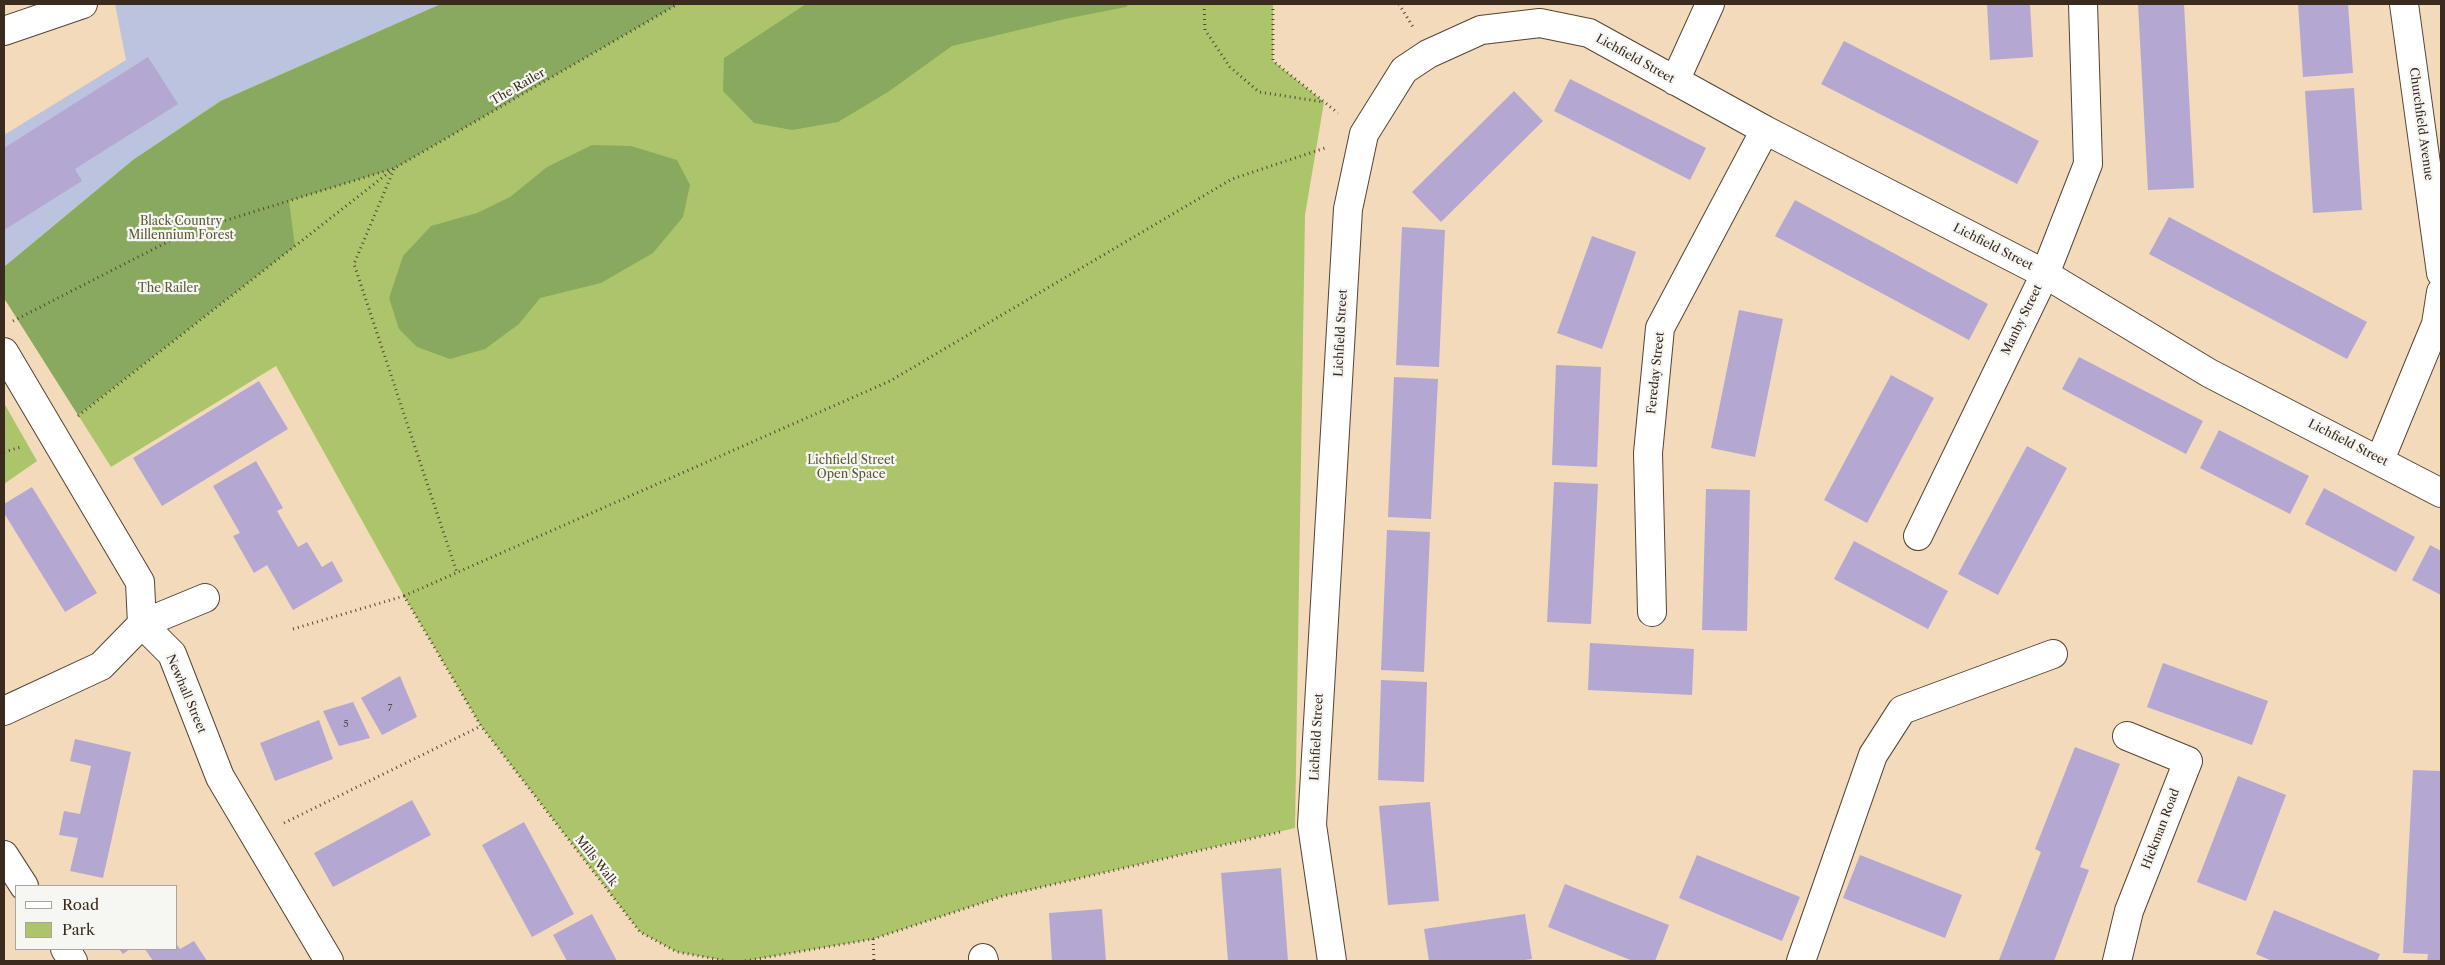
<!DOCTYPE html>
<html>
<head>
<meta charset="utf-8">
<style>
	body { margin:0 }
	#map { position:relative; width:2445px; height:965px; overflow:hidden; background:#f2daba; font-family:"Libre Caslon Text",serif }
	canvas { display:block }
	.frame { position:absolute; inset:0; border:5px solid #3b2a1e; pointer-events:none }
	.legend { position:absolute; left:15px; top:885px; width:162px; height:65px; box-sizing:border-box; background:#f6f6f2; border:1px solid #aba49d; margin:0; padding:6px 9px; list-style:none; font-size:15px; color:#3b2a1e }
	.legend li { display:flex; align-items:center; gap:10px; height:25px }
	.legend b { width:25px; border:1px solid #aba49d }
</style>
</head>
<body>
<div id="map">
<canvas width="2445" height="965"></canvas>
<div class="frame"></div>
<ul class="legend">
<li><b style="height:6px;background:#fff"></b>Road</li>
<li><b style="height:14px;background:#acc56a"></b>Park</li>
</ul>
</div>
<script>
const ctx = document.querySelector('canvas').getContext('2d');
ctx.lineJoin = 'round';
function fillPath(path, color) {
  ctx.fillStyle = color;
  ctx.fill(path, 'evenodd');
}
function strokePath(path, color, width, dash) {
  ctx.strokeStyle = color;
  ctx.lineWidth = width;
  ctx.lineCap = dash ? 'butt' : 'round';
  ctx.setLineDash(dash || []);
  ctx.stroke(path);
}
function drawText(font, color, halo, rows, align = 'center') {
  ctx.font = font + ' "Libre Caslon Text",serif';
  ctx.lineWidth = 4.5;
  ctx.setLineDash([]);
  ctx.textBaseline = 'middle';
  ctx.strokeStyle = halo;
  ctx.fillStyle = color;
  for (const [text, x, y, turn = 0] of rows) {
    ctx.save();
    ctx.translate(x, y);
    ctx.rotate((+turn || 0) * Math.PI / 180);
    ctx.textAlign = isNaN(turn) ? turn : align;
    if (halo) ctx.strokeText(text, 0, 0);
    ctx.fillText(text, 0, 0);
    ctx.restore();
  }
}
const industrial = new Path2D(`
	M 115,4 L 441,4 L 221,101 L 133,160 L 4,267 L 4,135 L 126,60 Z`);
const green = new Path2D(`
	M 441,4 L 1273,4 L 1273,61 L 1324,102 L 1305,215 L 1295,828 L 1003,896 L 873,939 L 745,961 L 727,961 L 677,952 L 640,932 L 481,726 L 404,596 L 276,366 L 111,467 L 4,298 L 4,267 L 133,160 L 220,101 Z
	M 4,403 L 37,461 L 4,484 Z`);
const forest = new Path2D(`
	M 441,4 L 678,4 L 395,168 L 289,201 L 295,246 L 78,415 L 4,298 L 4,267 L 133,160 L 221,101 Z
	M 806,4 L 1129,4 L 1126,7 L 1065,19 L 952,46 L 888,92 L 838,122 L 792,130 L 754,123 L 723,91 L 724,58 Z
	M 592,145 L 631,146 L 677,160 L 690,185 L 683,217 L 653,253 L 601,283 L 540,298 L 519,324 L 485,349 L 450,359 L 417,347 L 399,329 L 389,298 L 403,256 L 431,226 L 477,213 L 510,197 L 547,167 Z`);
const building = new Path2D(`
	M 1987,4 L 2030,4 L 2033,57 L 1990,60 Z
	M 2138,4 L 2184,4 L 2194,188 L 2148,190 Z
	M 2298,4 L 2348,4 L 2353,73 L 2303,77 Z
	M 1844,41 L 2039,141 L 2017,184 L 1821,84 Z
	M 148,57 L 178,104 L 75,169 L 82,181 L 4,230 L 4,148 Z
	M 1570,79 L 1706,148 L 1690,180 L 1554,111 Z
	M 2354,88 L 2362,210 L 2313,213 L 2305,91 Z
	M 1514,91 L 1543,121 L 1441,222 L 1412,192 Z
	M 1795,200 L 1988,304 L 1969,340 L 1775,236 Z
	M 2169,217 L 2367,322 L 2347,359 L 2149,254 Z
	M 1402,227 L 1445,230 L 1439,367 L 1396,365 Z
	M 1592,236 L 1636,252 L 1602,349 L 1557,333 Z
	M 1739,310 L 1783,319 L 1755,457 L 1711,448 Z
	M 2079,357 L 2203,421 L 2186,454 L 2062,389 Z
	M 1556,365 L 1601,367 L 1597,467 L 1552,465 Z
	M 1891,375 L 1934,398 L 1867,523 L 1824,500 Z
	M 1394,377 L 1438,379 L 1431,519 L 1388,517 Z
	M 259,381 L 288,429 L 162,506 L 133,458 Z
	M 2219,430 L 2309,476 L 2290,514 L 2200,468 Z
	M 2027,446 L 2067,468 L 1998,595 L 1958,574 Z
	M 256,461 L 283,508 L 277,511 L 298,547 L 307,542 L 322,567 L 332,561 L 343,581 L 293,610 L 267,565 L 254,573 L 233,536 L 240,533 L 213,486 Z
	M 1554,482 L 1598,484 L 1591,624 L 1547,622 Z
	M 32,487 L 97,593 L 65,612 L 4,513 L 4,504 Z
	M 2324,488 L 2415,537 L 2396,572 L 2305,524 Z
	M 1706,489 L 1750,490 L 1747,631 L 1702,630 Z
	M 1387,530 L 1430,532 L 1424,672 L 1381,670 Z
	M 1854,541 L 1948,591 L 1928,629 L 1834,579 Z
	M 2430,545 L 2441,551 L 2441,595 L 2412,580 Z
	M 1590,643 L 1694,649 L 1692,695 L 1588,690 Z
	M 2163,663 L 2268,701 L 2252,745 L 2147,707 Z
	M 400,676 L 417,717 L 382,735 L 361,698 Z
	M 1381,680 L 1427,682 L 1424,782 L 1378,780 Z
	M 353,702 L 370,738 L 339,746 L 323,711 Z
	M 319,720 L 333,759 L 275,781 L 260,743 Z
	M 75,739 L 131,752 L 103,878 L 70,871 L 78,838 L 59,835 L 64,811 L 80,814 L 91,766 L 70,761 Z
	M 2075,747 L 2120,764 L 2080,867 L 2089,870 L 2054,961 L 2003,961 L 1999,960 L 2041,852 L 2035,849 Z
	M 2413,770 L 2441,771 L 2441,961 L 2427,961 L 2428,954 L 2403,953 Z
	M 2238,776 L 2286,795 L 2246,901 L 2197,882 Z
	M 412,800 L 431,835 L 333,887 L 314,853 Z
	M 1430,802 L 1439,901 L 1388,905 L 1379,806 Z
	M 524,822 L 574,914 L 532,937 L 482,845 Z
	M 1697,855 L 1800,897 L 1782,941 L 1679,898 Z
	M 1860,855 L 1962,895 L 1945,938 L 1843,898 Z
	M 1281,868 L 1288,961 L 1228,961 L 1221,873 Z
	M 1565,884 L 1669,925 L 1655,961 L 1633,961 L 1548,927 Z
	M 1102,909 L 1106,961 L 1052,961 L 1049,913 Z
	M 2274,910 L 2380,954 L 2377,961 L 2272,961 L 2256,954 Z
	M 592,914 L 617,961 L 567,961 L 553,935 Z
	M 1525,914 L 1532,959 L 1517,961 L 1429,961 L 1424,929 Z
	M 194,941 L 207,961 L 153,961 L 145,949 L 176,949 L 176,944 L 180,949 Z
	M 119,949 L 130,949 L 123,954 Z`);
const path = new Path2D(`
	M 1204,4 L 1205,30 L 1230,67 L 1259,92 L 1324,102
	M 1273,4 L 1273,61 L 1338,113
	M 1399,4 L 1413,27
	M 394,169 L 354,264 L 457,573
	M 13,321 L 185,233 L 395,168 L 678,4
	M 78,416 L 392,170
	M 4,452 L 21,447
	M 404,596 L 890,381 L 1232,179 L 1328,147
	M 293,629 L 404,596 L 481,726 L 640,932 L 677,952 L 727,961
	M 284,823 L 481,726
	M 873,939 L 874,961
	M 745,961 L 873,939 L 1003,896 L 1280,832`);
const minor = new Path2D(`
	M 2404,4 L 2441,273
	M 4,31 L 83,4
	M 1675,81 L 1710,4
	M 4,352 L 140,582 L 142,624 L 172,654 L 220,777 L 329,961
	M 2380,460 L 2436,324 L 2441,292
	M 1918,536 L 2045,274 L 2088,164 L 2083,4
	M 1652,612 L 1648,453 L 1660,328 L 1765,130
	M 4,711 L 101,666 L 142,624 L 205,598
	M 4,855 L 24,886
	M 65,949 L 73,961
	M 983,958 L 984,961
	M 1332,961 L 1312,825 L 1348,209 L 1364,134 L 1404,70 L 1428,54 L 1481,30 L 1540,23 L 1589,33 L 1765,130 L 2045,274 L 2209,373 L 2441,493
	M 1801,961 L 1873,755 L 1902,710 L 2053,654
	M 2117,961 L 2129,911 L 2188,761 L 2127,736`);
const numberNames = [
	["7",390,708],
	["5",346,724]
];
const streetNames = [
	["Lichfield Street",1635,59,29],
	["The Railer",518,87,-30],
	["Churchfield Avenue",2421,124,82],
	["Lichfield Street",1993,247,27],
	["Manby Street",2022,320,-64],
	["Lichfield Street",1341,333,-87],
	["Fereday Street",1656,373,-84],
	["Lichfield Street",2348,443,27],
	["Newhall Street",186,694,67],
	["Lichfield Street",1317,737,-87],
	["Hickman Road",2161,829,-69],
	["Mills Walk",596,861,52]
];
const parkNames = [
	["Black Country",181,222],
	["Millennium Forest",181,236],
	["The Railer",168,289],
	["Lichfield Street",851,461],
	["Open Space",851,475]
];
fillPath(industrial, '#bcc3de');
fillPath(green, '#acc56a');
fillPath(forest, '#89aa5e');
fillPath(building, '#b4a8d3');
strokePath(minor, '#564435', 30);
strokePath(path, '#564435', 3, [1, 4]);
strokePath(minor, '#fff', 28);
drawText('10px', '#594a4b', null, numberNames);
drawText('12px', '#3b2a1e', '#f6f6f2', streetNames);
drawText('12px', '#5d5835', '#f6f6f2', parkNames);
</script>
</body>
</html>
